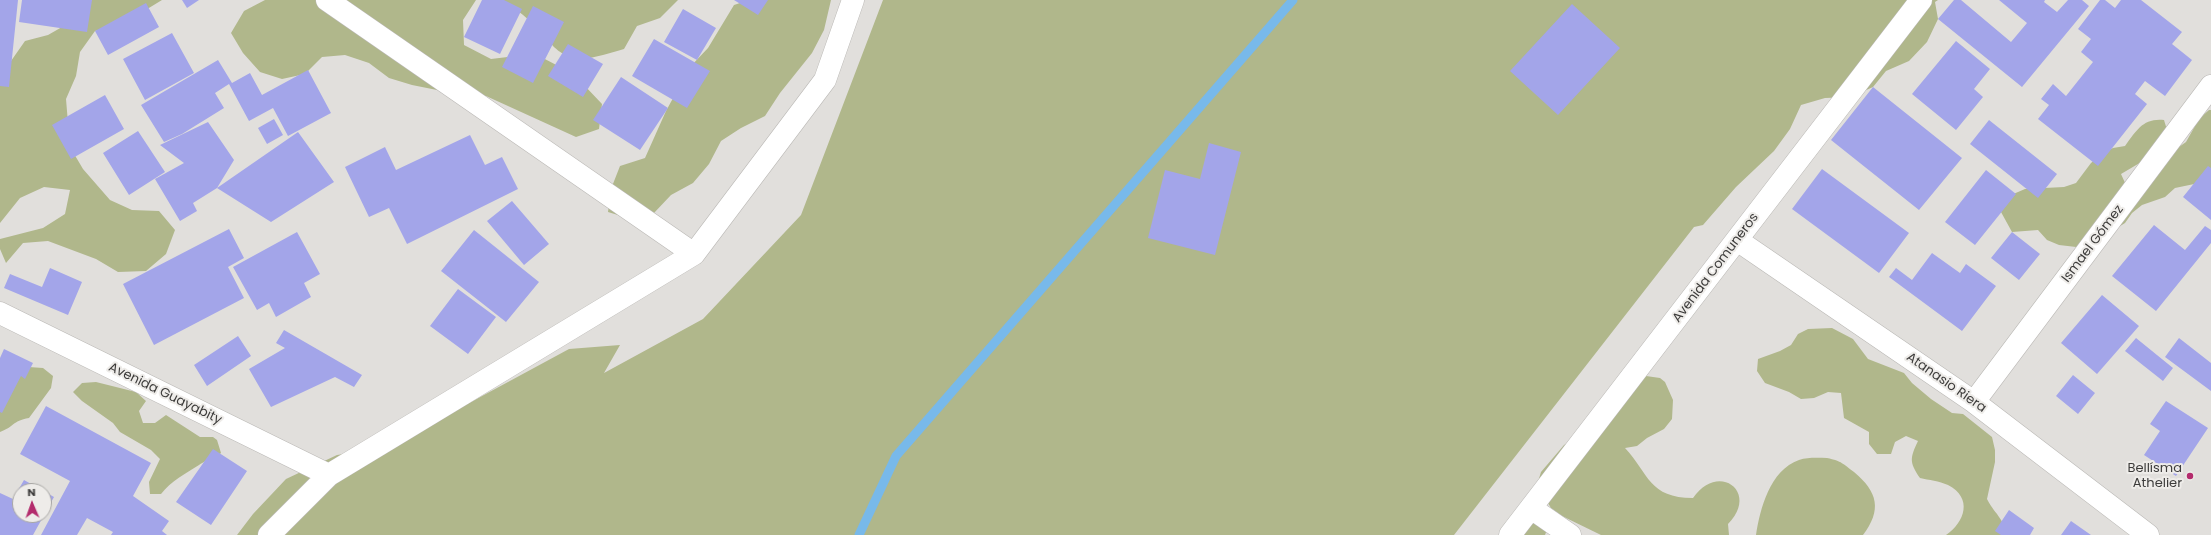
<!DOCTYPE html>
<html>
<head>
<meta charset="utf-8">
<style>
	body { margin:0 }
	#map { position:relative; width:2211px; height:535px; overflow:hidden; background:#e1dfdc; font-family:Poppins,sans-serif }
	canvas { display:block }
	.north { position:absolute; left:12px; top:483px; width:40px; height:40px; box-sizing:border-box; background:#eeece9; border:1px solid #a7a6a3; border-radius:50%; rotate:358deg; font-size:11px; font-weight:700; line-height:16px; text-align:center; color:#3d3c3b }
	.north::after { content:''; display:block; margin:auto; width:14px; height:18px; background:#b32b6c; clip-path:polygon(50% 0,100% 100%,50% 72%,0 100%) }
</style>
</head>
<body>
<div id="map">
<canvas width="2211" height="535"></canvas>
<div class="north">N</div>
</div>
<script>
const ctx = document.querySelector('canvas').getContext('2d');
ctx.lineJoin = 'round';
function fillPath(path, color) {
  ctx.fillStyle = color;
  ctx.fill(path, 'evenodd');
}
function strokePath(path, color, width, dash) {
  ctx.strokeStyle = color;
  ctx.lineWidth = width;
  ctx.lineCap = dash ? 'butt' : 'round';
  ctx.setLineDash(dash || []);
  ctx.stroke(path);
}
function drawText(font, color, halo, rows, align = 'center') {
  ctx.font = font + ' Poppins,sans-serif';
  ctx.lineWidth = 4;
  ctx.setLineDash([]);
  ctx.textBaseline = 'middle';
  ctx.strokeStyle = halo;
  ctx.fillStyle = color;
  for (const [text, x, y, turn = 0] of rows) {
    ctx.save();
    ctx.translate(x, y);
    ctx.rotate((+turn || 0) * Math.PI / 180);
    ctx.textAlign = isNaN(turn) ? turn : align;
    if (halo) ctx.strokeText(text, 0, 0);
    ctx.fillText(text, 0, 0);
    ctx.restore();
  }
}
const green = new Path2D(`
	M 92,0 L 162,0 L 121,25 L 95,31 L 80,52 L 76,76 L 66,99 L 70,147 L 83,169 L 110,200 L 132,210 L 159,211 L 175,230 L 166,254 L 146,271 L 118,272 L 96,259 L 48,241 L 23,243 L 6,263 L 0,249 L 0,239 L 43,228 L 65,214 L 70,190 L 44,187 L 20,198 L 0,223 L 0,65 L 11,61 L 25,41 L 48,35 L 69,23 Z
	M 265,0 L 476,0 L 463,20 L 464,45 L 491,59 L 516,56 L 541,57 L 564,69 L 584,85 L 602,104 L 599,129 L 576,137 L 486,96 L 462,95 L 412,85 L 389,78 L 369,63 L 345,55 L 322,57 L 305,74 L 282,79 L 260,72 L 243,53 L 231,33 L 244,11 Z
	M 492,0 L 678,0 L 660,18 L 637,26 L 624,49 C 609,53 591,60 576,58 C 556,55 550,41 538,29 C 527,17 508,1 492,0 Z
	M 749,0 L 831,0 L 824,30 L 812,53 L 780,93 L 765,116 L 741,128 L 721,141 L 709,164 L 693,183 L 671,195 L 654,213 L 631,219 L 608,212 L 611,189 L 620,166 L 645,158 L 666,111 L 690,67 L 708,48 L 734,5 Z
	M 883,0 L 1938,0 L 1935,2 L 1938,19 L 1927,42 L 1909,61 L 1886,71 L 1873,87 L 1851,97 L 1825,98 L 1801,105 L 1790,129 L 1774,151 L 1736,187 L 1703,225 L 1694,227 L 1454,535 L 237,535 L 253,514 L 286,479 L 337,455 L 386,448 L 569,349 L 620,345 L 604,373 L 703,319 L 801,215 Z
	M 2209,110 L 2211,110 L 2211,173 L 2199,183 L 2175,188 L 2165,197 L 2142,205 L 2132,213 L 2125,223 L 2085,248 L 2059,245 L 2047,240 L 2038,230 L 2012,232 L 2001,212 L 2004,198 L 2025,189 L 2064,187 L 2076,183 L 2091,163 L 2101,154 L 2113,148 L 2125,146 C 2137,130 2143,118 2164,120 L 2168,133 L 2143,161 L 2121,174 L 2126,185 L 2186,142 L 2199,119 Z
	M 1832,328 L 1853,339 L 1868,359 L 1904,373 L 1912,383 L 1931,399 L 1952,413 L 1963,414 L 1992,437 L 1995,450 L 1995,462 L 1987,499 C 1993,512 2005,519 2006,535 L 1946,535 C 1965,522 1973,498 1948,485 C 1939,481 1929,480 1920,478 C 1909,462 1910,458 1918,441 L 1906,436 L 1895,442 L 1891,454 L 1877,454 L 1869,444 L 1869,432 L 1844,418 L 1841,393 L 1828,392 L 1814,398 L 1801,399 L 1789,392 L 1765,383 L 1757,371 L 1758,359 L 1780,351 L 1791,345 L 1798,334 L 1808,329 Z
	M 0,365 L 43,368 L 53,376 L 51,388 L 29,418 C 12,421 14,427 0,432 Z
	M 1646,376 L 1660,378 L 1665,382 L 1673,400 L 1672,419 L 1664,429 L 1647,438 L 1637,446 L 1625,448 C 1649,474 1649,498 1693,498 C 1718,461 1760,492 1728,524 L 1729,535 L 1601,535 L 1562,516 L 1551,508 L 1537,485 L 1541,472 L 1564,445 L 1583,433 L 1634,377 Z
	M 96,382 L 136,392 L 146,401 L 139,411 L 143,423 L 155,423 L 166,415 L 200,437 L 213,437 L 217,440 L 221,453 C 211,462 207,459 199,465 C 185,474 171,481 161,494 L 150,494 L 149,482 L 160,459 L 151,450 L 120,432 L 113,423 L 82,401 L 73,392 L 82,383 Z
	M 1827,458 C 1842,461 1843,464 1854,472 C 1878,492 1882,510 1863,535 L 1756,535 C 1760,509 1770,470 1799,460 C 1808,457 1819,458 1827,458 Z
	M 1535,523 L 1548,527 L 1545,535 L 1501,535 L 1510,526 Z`);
const stream = new Path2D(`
	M 859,535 L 896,456 L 1293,0`);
const building = new Path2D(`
	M 0,0 L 18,0 L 9,87 L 0,86 Z
	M 22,0 L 92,0 L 87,32 L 19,22 Z
	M 182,0 L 199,0 L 187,8 Z
	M 482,0 L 504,0 L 522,9 L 500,54 L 464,37 Z
	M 734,0 L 768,0 L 758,15 Z
	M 1954,0 L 1961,0 L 2011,42 L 2027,23 L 1999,0 L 2045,0 L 2044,2 L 2057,12 L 2068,0 L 2082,0 L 2089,6 L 2022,87 L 1938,19 Z
	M 2100,0 L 2105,0 L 2115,8 L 2121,0 L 2141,0 L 2182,32 L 2172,44 L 2192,60 L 2165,96 L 2145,81 L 2135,94 L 2147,104 L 2098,166 L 2038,119 L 2049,105 L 2041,99 L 2053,84 L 2066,96 L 2093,62 L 2081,52 L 2091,39 L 2078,29 Z
	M 146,3 L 159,27 L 108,55 L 95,31 Z
	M 1572,4 L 1620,48 L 1558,115 L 1510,71 Z
	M 533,6 L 564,22 L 533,83 L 502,67 Z
	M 683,9 L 716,28 L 697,60 L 664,42 Z
	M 172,33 L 194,73 L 145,100 L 123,59 Z
	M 654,39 L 710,71 L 687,108 L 632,76 Z
	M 1956,41 L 1990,69 L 1974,89 L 1983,97 L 1956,130 L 1912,94 Z
	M 568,44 L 603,64 L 583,97 L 548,76 Z
	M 218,60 L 232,83 L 250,73 L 262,95 L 308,70 L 331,113 L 288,136 L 273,108 L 249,121 L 229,84 L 215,93 L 224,108 L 182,134 L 164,142 L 141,105 Z
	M 621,77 L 668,108 L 640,150 L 593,120 Z
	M 1873,87 L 1962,158 L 1919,210 L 1831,140 Z
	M 105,95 L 124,129 L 71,159 L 52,125 Z
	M 274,119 L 283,135 L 267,144 L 258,128 Z
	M 1989,120 L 2057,174 L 2038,198 L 1970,144 Z
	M 208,122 L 234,160 L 217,188 L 193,203 L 197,211 L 180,221 L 155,179 L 184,163 L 160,145 Z
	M 138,131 L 165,172 L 129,195 L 103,153 Z
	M 298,132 L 334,182 L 271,222 L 217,188 Z
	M 470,135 L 485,165 L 502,157 L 518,189 L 407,244 L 389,208 L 369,217 L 345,167 L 385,147 L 396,170 Z
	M 1209,143 L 1241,152 L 1215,255 L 1148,238 L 1165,170 L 1200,179 Z
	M 2208,166 L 2211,168 L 2211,220 L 2183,197 Z
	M 1822,169 L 1909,233 L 1879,273 L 1792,209 Z
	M 1986,170 L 2016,194 L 1975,245 L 1945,222 Z
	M 512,201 L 549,244 L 524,265 L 487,221 Z
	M 2154,225 L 2185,250 L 2205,226 L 2211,230 L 2211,243 L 2156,311 L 2112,276 Z
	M 229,229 L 244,258 L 228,267 L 244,298 L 154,345 L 123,284 Z
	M 474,230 L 539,282 L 506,322 L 441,271 Z
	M 297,232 L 320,274 L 304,283 L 311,297 L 276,317 L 269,303 L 257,310 L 233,267 Z
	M 2012,232 L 2040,254 L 2019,280 L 1991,258 Z
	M 1932,253 L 1960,273 L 1966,264 L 1996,286 L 1962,331 L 1889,277 L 1896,268 L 1912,280 Z
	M 50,268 L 82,282 L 68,315 L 4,288 L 10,274 L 42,287 Z
	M 458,289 L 496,317 L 468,354 L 430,326 Z
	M 2102,295 L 2139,326 L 2097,374 L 2061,343 Z
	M 284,330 L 362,375 L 354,387 L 335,377 L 271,407 L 249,369 L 285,348 L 276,343 Z
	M 238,336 L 251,356 L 207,386 L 194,365 Z
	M 2136,338 L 2173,368 L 2163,381 L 2125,351 Z
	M 2179,338 L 2211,363 L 2211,391 L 2165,357 Z
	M 4,349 L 33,363 L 25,379 L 21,376 L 2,413 L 0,412 L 0,358 Z
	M 2073,375 L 2095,393 L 2078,414 L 2056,396 Z
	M 2166,401 L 2208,428 L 2176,476 L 2144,455 L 2160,431 L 2150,424 Z
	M 46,406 L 151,463 L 133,496 L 169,521 L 162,531 L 167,535 L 111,535 L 113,532 L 87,518 L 77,535 L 41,535 L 70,481 L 20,454 Z
	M 213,449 L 247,471 L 211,525 L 176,502 Z
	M 24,480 L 54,497 L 33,535 L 0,535 L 0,493 L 13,499 ZM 20,491 L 44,491 L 44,515 L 20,515 Z
	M 2009,510 L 2034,528 L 2030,535 L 2001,535 L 1995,531 Z
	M 2071,521 L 2091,535 L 2061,535 Z`);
const minor = new Path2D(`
	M 327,0 L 694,254
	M 1737,240 L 1974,402 L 2148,535
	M 0,313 L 329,475
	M 1974,402 L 2211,86
	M 1531,508 L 1570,535
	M 269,535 L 329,475 L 694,254 L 825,80 L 853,0
	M 1510,535 L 1921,0`);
const markers = [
	[2190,476,4,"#b32b6c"]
];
const streetNames = [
	["Ismael Gómez",2093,244,-53],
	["Avenida Comuneros",1716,268,-53],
	["Atanasio Riera",1946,383,35],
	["Avenida Guayabity",165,394,26]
];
const poiNames = [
	["Bellísma",2182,469],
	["Athelier",2182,484]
];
fillPath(green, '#b0b78b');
strokePath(stream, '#78b9ea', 9);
fillPath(building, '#a3a5e9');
strokePath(minor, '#bab8b5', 23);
strokePath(minor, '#fff', 22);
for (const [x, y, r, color] of markers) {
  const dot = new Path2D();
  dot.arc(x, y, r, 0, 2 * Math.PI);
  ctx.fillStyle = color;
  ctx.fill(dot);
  strokePath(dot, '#eeece9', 1.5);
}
drawText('13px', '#3d3c3b', '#eeece9', streetNames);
drawText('13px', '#3d3c3b', '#eeece9', poiNames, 'right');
</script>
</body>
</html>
